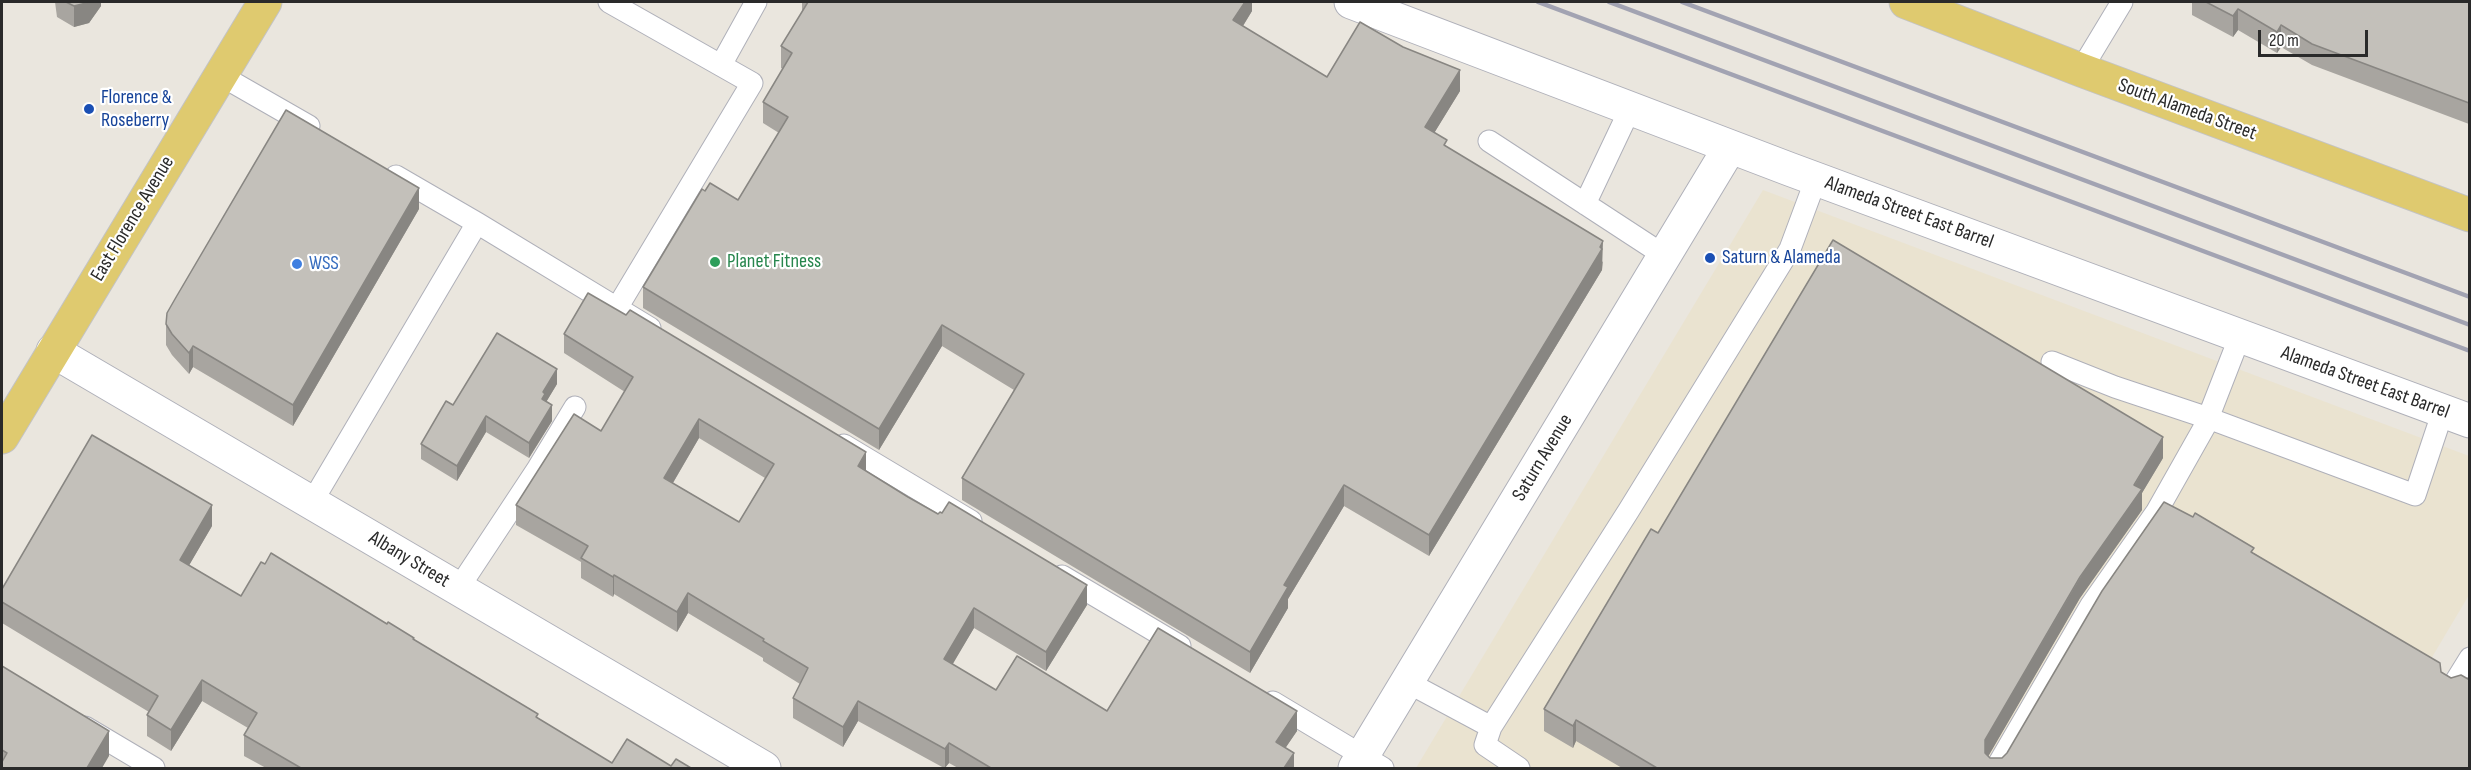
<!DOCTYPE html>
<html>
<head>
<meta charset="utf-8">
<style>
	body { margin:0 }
	#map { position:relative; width:2471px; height:770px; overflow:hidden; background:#eae6de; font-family:"Sofia Sans Condensed",sans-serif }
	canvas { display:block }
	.frame { position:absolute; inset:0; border:3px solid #2a2a2a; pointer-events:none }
	.scale { position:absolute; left:2258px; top:30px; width:110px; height:27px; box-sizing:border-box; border:3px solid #2a2a2a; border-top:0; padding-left:8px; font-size:18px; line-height:21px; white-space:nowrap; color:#2a2a2a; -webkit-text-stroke:4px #fff; paint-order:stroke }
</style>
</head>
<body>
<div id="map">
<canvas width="2471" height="770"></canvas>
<div class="frame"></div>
<div class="scale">20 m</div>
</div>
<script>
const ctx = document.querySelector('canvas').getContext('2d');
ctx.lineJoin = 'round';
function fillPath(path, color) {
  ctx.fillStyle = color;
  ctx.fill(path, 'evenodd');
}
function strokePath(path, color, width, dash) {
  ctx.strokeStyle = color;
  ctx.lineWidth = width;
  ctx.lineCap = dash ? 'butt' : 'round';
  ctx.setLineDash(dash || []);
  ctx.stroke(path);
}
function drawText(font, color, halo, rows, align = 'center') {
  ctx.font = font + ' "Sofia Sans Condensed",sans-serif';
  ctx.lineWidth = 4.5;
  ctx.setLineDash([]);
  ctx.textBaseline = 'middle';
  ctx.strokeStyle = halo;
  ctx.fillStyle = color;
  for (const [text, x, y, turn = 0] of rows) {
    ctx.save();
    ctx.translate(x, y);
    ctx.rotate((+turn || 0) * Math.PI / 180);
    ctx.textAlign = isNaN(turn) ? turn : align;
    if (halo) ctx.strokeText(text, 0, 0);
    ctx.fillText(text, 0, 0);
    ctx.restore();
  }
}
const education = new Path2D(`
	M 1763,190 L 2469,456 L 2469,595 L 2366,768 L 1416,768 Z`);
const service = new Path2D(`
	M 609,2 L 752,83 L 617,308
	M 721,65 L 756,2
	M 2081,70 L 2122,2
	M 220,75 L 309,126
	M 1489,141 L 1665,256
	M 396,176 L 477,223 L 650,328
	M 1585,204 L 1630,109
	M 2052,362 L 2115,387 L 2208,418 L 2415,495 L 2443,411
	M 844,445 L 971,521
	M 312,502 L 477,223
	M 1062,576 L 1180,646
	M 458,589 L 538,468 L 575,407
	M 1407,682 L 1491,727 L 1629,510 L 1790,249 L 1816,179
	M 2452,687 L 2470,658
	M 1273,702 L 1383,768
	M 85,727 L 154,768
	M 1491,727 L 1485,745 L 1519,768
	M 1996,768 L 2091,605 L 2157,511 L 2205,426 L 2240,336`);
const minor = new Path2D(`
	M 53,351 L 764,768`);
const tertiary = new Path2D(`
	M 1351,2 L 1789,169 L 2470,421
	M 1355,768 L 1730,147`);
const primary = new Path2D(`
	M 1906,2 L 2081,70 L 2470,215
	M 2,437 L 265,2`);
const rail = new Path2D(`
	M 1538,2 L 2470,351
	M 1609,2 L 2470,325
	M 1682,2 L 2470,297`);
const wall = new Path2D(`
	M 55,2 L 101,2 L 101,6 L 89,23 L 74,27 L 57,17 Z
	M 802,2 L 1252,2 L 1252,11 L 1243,26 L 1327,77 L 1460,91 L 1434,133 L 1447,147 L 1603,262 L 1602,270 L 1429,556 L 1344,506 L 1288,599 L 1288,608 L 1250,673 L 962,500 L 962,478 L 1014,390 L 942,346 L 879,450 L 643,308 L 643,287 L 705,191 L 738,200 L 779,133 L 763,123 L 763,102 L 783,69 L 781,68 L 781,46 L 802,12 Z
	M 2192,2 L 2469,2 L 2469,124 L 2312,65 L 2281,47 L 2277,53 L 2238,30 L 2233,37 L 2192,15 Z
	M 419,209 L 293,426 L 193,367 L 189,374 L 172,355 L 166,345 L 166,324 Z
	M 564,334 L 866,471 L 1087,605 L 1046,671 L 974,628 L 952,664 L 996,690 L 1107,711 L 1297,731 L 1285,748 L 1294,768 L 958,768 L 949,763 L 944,768 L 858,721 L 843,747 L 793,718 L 793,698 L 800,684 L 763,661 L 763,658 L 688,613 L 677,632 L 614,594 L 613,597 L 581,578 L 581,562 L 516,525 L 516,505 L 601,431 L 625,392 L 564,353 ZM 699,438 L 765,478 L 739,522 L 673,483 Z
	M 557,384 L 546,402 L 552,421 L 529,458 L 486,432 L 457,481 L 421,459 L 421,444 L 453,405 Z
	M 2163,458 L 2142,493 L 2142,510 L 2080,598 L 1988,756 L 1990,758 L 2002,758 L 2254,553 L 2451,678 L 2468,679 L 2469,768 L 1622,768 L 1576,741 L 1573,748 L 1544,731 L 1544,709 L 1658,533 Z
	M 212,526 L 189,565 L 241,596 L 414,640 L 538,718 L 612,763 L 671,766 L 691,768 L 266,768 L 244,756 L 244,735 L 248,728 L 202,701 L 171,751 L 147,736 L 147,715 L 149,712 L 2,623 L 2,589 Z
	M 2,666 L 109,756 L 2,768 Z`);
const shadedWall = new Path2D(`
	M 90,2 L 101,2 L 101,6 L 89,23 L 74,27 L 74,6 Z
	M 1245,2 L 1252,2 L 1252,11 L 1233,42 L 1233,20 Z
	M 2238,9 L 2238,30 L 2233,37 L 2233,16 Z
	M 2281,25 L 2281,47 L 2277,53 L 2277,32 Z
	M 1460,70 L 1460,91 L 1425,148 L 1425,127 Z
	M 419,188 L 419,209 L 293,426 L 293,405 Z
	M 1603,241 L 1602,270 L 1429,556 L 1429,535 Z
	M 942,325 L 942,346 L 879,450 L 879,429 Z
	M 193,346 L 193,367 L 189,374 L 189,353 Z
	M 557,369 L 557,384 L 545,404 L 542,399 L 543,392 Z
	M 552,405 L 552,421 L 529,458 L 529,443 Z
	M 486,416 L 486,432 L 457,481 L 457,466 Z
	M 699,419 L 699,438 L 664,498 L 664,478 Z
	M 2163,437 L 2163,458 L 2142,493 L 2142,510 L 2080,598 L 1985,762 L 1985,740 Z
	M 866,452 L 866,472 L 858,466 Z
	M 1344,485 L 1344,506 L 1288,599 L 1288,608 L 1250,673 L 1250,652 L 1284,585 Z
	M 212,505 L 212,526 L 180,581 L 180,560 Z
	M 614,575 L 614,594 L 613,597 L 613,577 Z
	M 1087,585 L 1087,605 L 1046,671 L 1046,652 Z
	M 688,593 L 688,613 L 677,632 L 677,612 Z
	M 974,608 L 974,628 L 944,679 L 944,659 Z
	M 202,680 L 202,701 L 171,751 L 171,730 Z
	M 858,701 L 858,721 L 843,747 L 843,727 Z
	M 1297,711 L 1297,731 L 1276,762 L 1276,742 Z
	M 1576,720 L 1576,741 L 1573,748 L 1573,726 Z
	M 109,731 L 109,756 L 102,768 L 87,768 Z
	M 949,743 L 949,763 L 945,768 L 945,749 Z
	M 1294,753 L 1294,768 L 1284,768 Z`);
const building = new Path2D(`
	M 66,2 L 90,2 L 74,6 Z
	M 808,2 L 1245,2 L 1233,20 L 1327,77 L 1360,22 L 1403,47 L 1460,70 L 1425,127 L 1447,140 L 1444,145 L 1603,241 L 1600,247 L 1602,249 L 1429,535 L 1344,485 L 1284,585 L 1288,587 L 1250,652 L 962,478 L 1024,374 L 942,325 L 879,429 L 643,287 L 702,189 L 705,191 L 710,183 L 738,200 L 788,117 L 763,102 L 792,53 L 781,46 Z
	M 2206,2 L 2469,2 L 2469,103 L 2312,44 L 2281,25 L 2277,32 L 2238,9 L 2233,16 Z
	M 286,110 L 419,188 L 293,405 L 193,346 L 189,353 L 172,334 L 166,324 L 167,313 L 175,299 Z
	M 1833,240 L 2163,437 L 2134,485 L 2142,489 L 2080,577 L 1985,740 L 1985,753 L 1990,758 L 2002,758 L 2007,753 L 2102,591 L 2164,502 L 2193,517 L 2195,513 L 2254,548 L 2251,552 L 2440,663 L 2441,672 L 2451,678 L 2461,675 L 2468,679 L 2469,676 L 2469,768 L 1657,768 L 1576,720 L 1573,726 L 1544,709 L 1651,529 L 1658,533 Z
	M 588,293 L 626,315 L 630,310 L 866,452 L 858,466 L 908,497 L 938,514 L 940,512 L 942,513 L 949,502 L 1087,585 L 1046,652 L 974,608 L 944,659 L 996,690 L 1017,656 L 1107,711 L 1158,628 L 1297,711 L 1276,742 L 1294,753 L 1284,768 L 991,768 L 949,743 L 945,749 L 858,701 L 843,727 L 793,698 L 808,668 L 763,641 L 764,639 L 688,593 L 677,612 L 614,575 L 613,577 L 581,558 L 588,546 L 516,505 L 574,414 L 601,431 L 633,377 L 564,334 ZM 699,419 L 774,464 L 739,522 L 664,478 Z
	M 497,333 L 557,369 L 543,392 L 545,394 L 542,399 L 552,405 L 529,443 L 486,416 L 457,466 L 421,444 L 446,401 L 453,405 Z
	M 92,435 L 212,505 L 180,560 L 241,596 L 261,562 L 265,564 L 271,553 L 387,624 L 388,622 L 414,638 L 413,639 L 538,714 L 536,717 L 612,763 L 627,739 L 671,766 L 676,759 L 691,768 L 301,768 L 244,735 L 257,713 L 202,680 L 171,730 L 147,715 L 158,696 L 2,602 L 2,589 Z
	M 2,666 L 109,731 L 87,768 L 2,768 L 2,762 L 7,753 L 2,750 Z`);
const markers = [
	[89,109,6,"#1a4fb4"],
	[1710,258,6,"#1a4fb4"],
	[715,262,6,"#2e9e5b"],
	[297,264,6,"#3f7fe0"]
];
const transitNames = [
	["Florence &",101,98],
	["Roseberry",101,121],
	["Saturn & Alameda",1722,258]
];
const streetNames = [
	["South Alameda Street",2187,110,20],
	["Alameda Street East Barrel",1909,213,20],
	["East Florence Avenue",133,219,-59],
	["Alameda Street East Barrel",2365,383,20],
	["Saturn Avenue",1543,458,-59],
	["Albany Street",409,560,31]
];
const leisureNames = [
	["Planet Fitness",727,262]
];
const shopNames = [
	["WSS",309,264]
];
fillPath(education, '#eae3d0');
strokePath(service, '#afb0b9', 23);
strokePath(minor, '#afb0b9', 35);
strokePath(tertiary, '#afb0b9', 35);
strokePath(primary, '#c3c3c3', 35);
strokePath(service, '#fff', 21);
strokePath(minor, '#fff', 33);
strokePath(tertiary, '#fff', 33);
strokePath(primary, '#dfca6f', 33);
strokePath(rail, '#a2a3b2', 4.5);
fillPath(wall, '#a8a5a0');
fillPath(shadedWall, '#888682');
fillPath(building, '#c3c0ba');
strokePath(building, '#888682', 1.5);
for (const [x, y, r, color] of markers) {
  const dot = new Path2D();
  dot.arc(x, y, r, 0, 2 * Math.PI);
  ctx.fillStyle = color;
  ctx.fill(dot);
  strokePath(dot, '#fff', 2);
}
drawText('20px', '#164399', '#fff', transitNames, 'left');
drawText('20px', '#2a2a2a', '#fff', streetNames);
drawText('20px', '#27864d', '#fff', leisureNames, 'left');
drawText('20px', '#366cbe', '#fff', shopNames, 'left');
</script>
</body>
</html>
